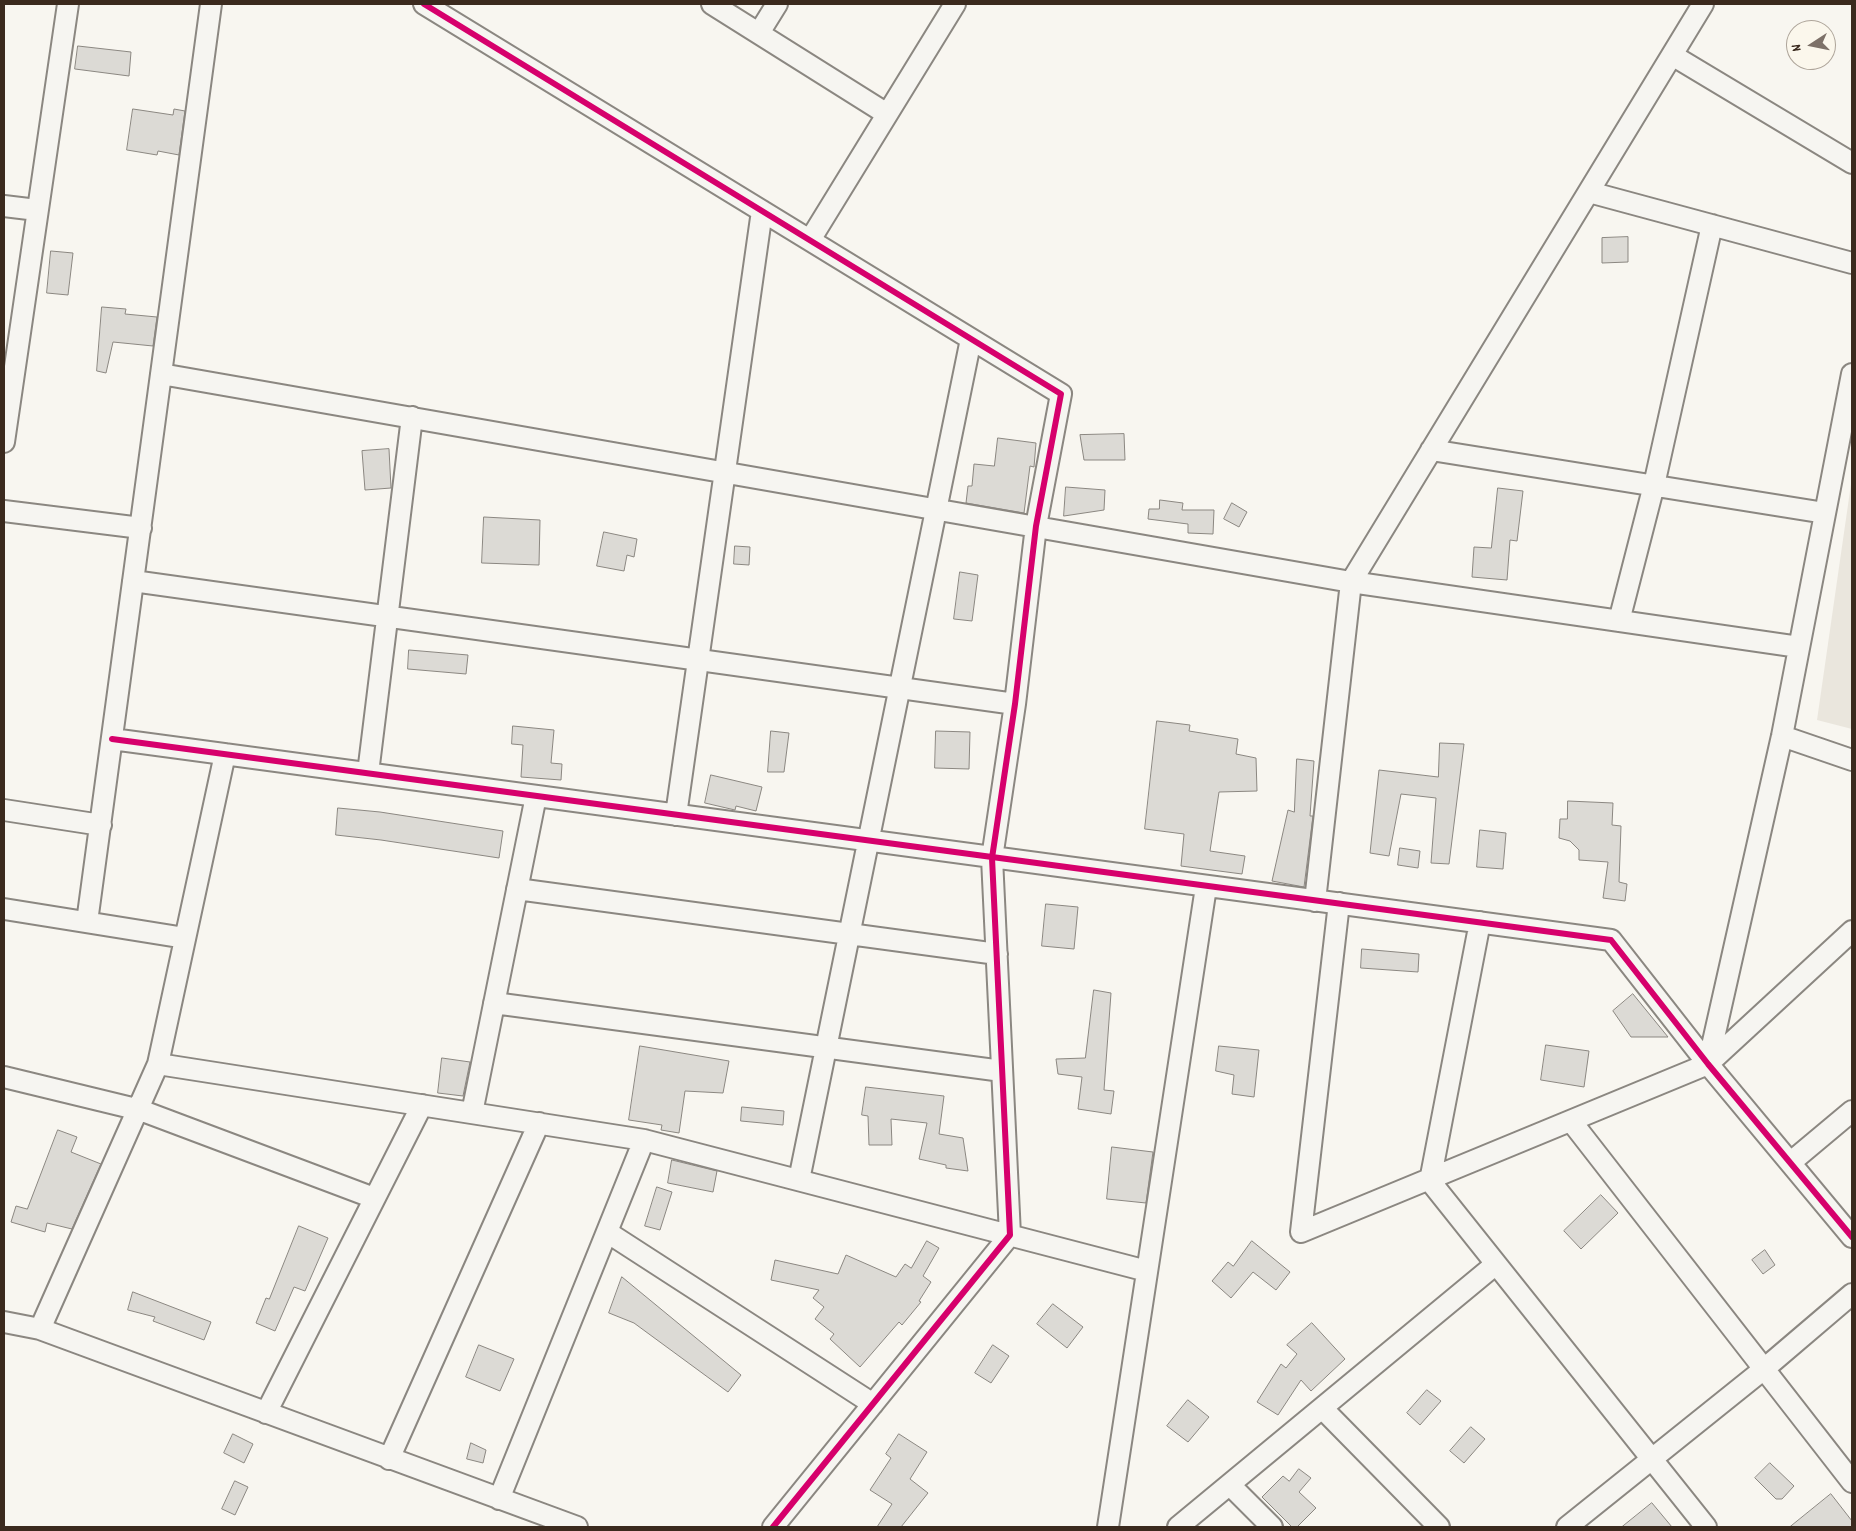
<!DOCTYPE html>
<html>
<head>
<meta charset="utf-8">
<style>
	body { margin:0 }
	#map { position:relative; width:1856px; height:1531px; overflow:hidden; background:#f8f6f0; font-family:Dekko,sans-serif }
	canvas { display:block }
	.frame { position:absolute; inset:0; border:5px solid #3b2a1e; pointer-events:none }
	.north { position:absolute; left:1786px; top:20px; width:50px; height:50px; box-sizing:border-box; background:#fbf7ec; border:1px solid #aea59a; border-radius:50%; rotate:259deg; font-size:14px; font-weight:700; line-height:20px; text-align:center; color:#3b2a1e }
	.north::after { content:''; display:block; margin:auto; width:18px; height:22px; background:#7d7168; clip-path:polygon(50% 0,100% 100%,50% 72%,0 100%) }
</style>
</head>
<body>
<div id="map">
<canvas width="1856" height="1531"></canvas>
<div class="frame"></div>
<div class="north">N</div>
</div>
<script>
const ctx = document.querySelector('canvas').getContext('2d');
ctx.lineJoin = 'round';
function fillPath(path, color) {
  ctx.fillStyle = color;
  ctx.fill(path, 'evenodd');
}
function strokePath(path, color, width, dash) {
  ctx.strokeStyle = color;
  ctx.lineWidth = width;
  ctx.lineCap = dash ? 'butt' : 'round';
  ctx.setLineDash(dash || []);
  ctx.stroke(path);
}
const green = new Path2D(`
	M 1852,477 L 1852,729 L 1817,720 Z`);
const building = new Path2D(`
	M 78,46 L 131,52 L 129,76 L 75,69 Z
	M 133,109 L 173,115 L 174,109 L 185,111 L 179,155 L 158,151 L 157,155 L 127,150 Z
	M 1628,237 L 1628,262 L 1602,263 L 1602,238 Z
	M 51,251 L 73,253 L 68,295 L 47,293 Z
	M 102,307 L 126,309 L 125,314 L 157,317 L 153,346 L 113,342 L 106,373 L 97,371 Z
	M 1124,434 L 1125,460 L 1084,460 L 1080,435 Z
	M 998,438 L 1036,443 L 1034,467 L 1030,466 L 1024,513 L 966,503 L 968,486 L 972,486 L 974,464 L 994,466 Z
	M 389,449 L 391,488 L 365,490 L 362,451 Z
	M 1066,487 L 1105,490 L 1104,510 L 1064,516 Z
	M 1498,488 L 1523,491 L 1517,541 L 1510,540 L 1507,580 L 1472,577 L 1474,547 L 1491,548 Z
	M 1160,500 L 1183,503 L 1182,510 L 1214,510 L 1213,534 L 1188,533 L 1188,524 L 1148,519 L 1149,509 L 1159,509 Z
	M 1232,503 L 1247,512 L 1239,527 L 1224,519 Z
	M 484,517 L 540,520 L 539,565 L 482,563 Z
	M 604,532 L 637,539 L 634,557 L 627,555 L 624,571 L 597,566 Z
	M 735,546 L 750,547 L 749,565 L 734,564 Z
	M 960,572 L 978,575 L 972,621 L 954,619 Z
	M 409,650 L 468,655 L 466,674 L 408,669 Z
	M 1157,721 L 1190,725 L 1189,731 L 1238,739 L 1236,754 L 1256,758 L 1257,791 L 1219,792 L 1210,851 L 1245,856 L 1242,874 L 1181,866 L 1184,834 L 1145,829 Z
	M 513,726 L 554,730 L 551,763 L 562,764 L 561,780 L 521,777 L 523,745 L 512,744 Z
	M 771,731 L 789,733 L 784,772 L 768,772 Z
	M 936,731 L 970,732 L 969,769 L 935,768 Z
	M 1440,743 L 1464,744 L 1449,864 L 1431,863 L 1436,798 L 1401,794 L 1389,856 L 1370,853 L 1379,770 L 1438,777 Z
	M 1297,759 L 1314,761 L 1310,816 L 1313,816 L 1304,887 L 1272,881 L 1288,810 L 1294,812 Z
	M 711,775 L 762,787 L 756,811 L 736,806 L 735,810 L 705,803 Z
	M 1568,801 L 1613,803 L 1612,825 L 1621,826 L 1619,882 L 1627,884 L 1625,901 L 1603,898 L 1608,862 L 1579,860 L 1579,850 L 1570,841 L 1559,838 L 1560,819 L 1567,819 Z
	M 338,808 L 380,812 L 503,831 L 499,858 L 381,840 L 336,835 Z
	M 1480,830 L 1506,833 L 1503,869 L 1477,867 Z
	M 1400,848 L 1420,851 L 1418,868 L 1398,865 Z
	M 1046,904 L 1078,907 L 1074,949 L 1042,946 Z
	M 1362,949 L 1419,954 L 1418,972 L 1361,968 Z
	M 1094,990 L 1111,993 L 1104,1090 L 1114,1091 L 1111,1114 L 1078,1109 L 1082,1077 L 1058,1074 L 1056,1059 L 1085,1058 Z
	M 1633,994 L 1668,1037 L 1631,1037 L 1613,1011 Z
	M 1546,1045 L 1589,1051 L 1584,1087 L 1541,1080 Z
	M 640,1046 L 729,1061 L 723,1093 L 685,1091 L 679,1133 L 661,1130 L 662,1125 L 629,1120 Z
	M 1219,1046 L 1259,1050 L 1254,1097 L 1232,1094 L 1234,1075 L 1216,1071 Z
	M 442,1058 L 470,1062 L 463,1096 L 438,1093 Z
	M 866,1087 L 944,1096 L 939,1134 L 963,1138 L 968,1171 L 946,1168 L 946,1165 L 919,1159 L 927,1123 L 891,1119 L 892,1145 L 869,1145 L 868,1116 L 862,1115 Z
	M 742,1107 L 784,1111 L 783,1125 L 741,1121 Z
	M 58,1130 L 77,1137 L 71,1152 L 101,1164 L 72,1229 L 47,1223 L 45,1232 L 11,1222 L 16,1206 L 27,1209 Z
	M 1112,1147 L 1153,1152 L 1146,1203 L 1107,1199 Z
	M 672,1160 L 717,1171 L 713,1192 L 668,1183 Z
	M 657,1187 L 672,1192 L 660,1230 L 645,1226 Z
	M 1601,1195 L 1618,1213 L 1581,1249 L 1564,1231 Z
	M 299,1226 L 328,1238 L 305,1291 L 294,1287 L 275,1331 L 256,1323 L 266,1298 L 269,1299 Z
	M 927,1241 L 939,1248 L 923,1276 L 931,1282 L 919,1301 L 921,1302 L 902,1325 L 899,1322 L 860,1367 L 830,1339 L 834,1334 L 815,1319 L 824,1307 L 813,1298 L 819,1290 L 771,1280 L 775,1260 L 838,1274 L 846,1255 L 896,1277 L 905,1264 L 911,1268 Z
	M 1252,1241 L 1290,1272 L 1276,1290 L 1253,1272 L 1231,1298 L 1212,1281 L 1228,1262 L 1233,1266 Z
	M 1765,1250 L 1775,1265 L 1763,1274 L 1752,1260 Z
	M 622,1277 L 741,1375 L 728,1392 L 634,1323 L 609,1313 Z
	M 133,1292 L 211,1322 L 204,1340 L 153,1321 L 155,1317 L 128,1310 Z
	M 1053,1304 L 1083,1327 L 1067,1348 L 1037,1324 Z
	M 1312,1323 L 1345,1359 L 1311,1391 L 1301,1380 L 1278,1415 L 1257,1402 L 1281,1364 L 1286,1368 L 1297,1354 L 1287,1345 Z
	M 479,1345 L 514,1359 L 500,1391 L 466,1377 Z
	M 993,1345 L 1009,1356 L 991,1383 L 975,1373 Z
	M 1427,1390 L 1441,1401 L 1420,1425 L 1407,1413 Z
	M 1188,1400 L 1209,1417 L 1188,1442 L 1167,1426 Z
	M 1471,1427 L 1485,1439 L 1464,1463 L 1450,1451 Z
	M 233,1434 L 253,1444 L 244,1463 L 224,1453 Z
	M 899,1434 L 927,1452 L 910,1479 L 928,1493 L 901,1527 L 877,1527 L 892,1504 L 870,1490 L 891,1458 L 886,1454 Z
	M 471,1443 L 486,1450 L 483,1463 L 467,1459 Z
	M 1770,1463 L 1794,1486 L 1782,1499 L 1776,1499 L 1755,1478 Z
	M 1299,1469 L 1311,1478 L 1299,1492 L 1316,1508 L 1297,1527 L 1292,1527 L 1262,1497 L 1283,1476 L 1289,1481 Z
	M 235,1481 L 248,1487 L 235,1515 L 222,1509 Z
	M 1831,1494 L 1852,1521 L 1852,1527 L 1790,1527 Z
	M 1652,1503 L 1672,1527 L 1622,1527 Z`);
const minor = new Path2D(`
	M 424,4 L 1061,394 L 1036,526 L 1015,704 L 992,858 L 1010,1235 L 773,1527
	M 712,4 L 887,114
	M 759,33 L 777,4
	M 1672,55 L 1852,163
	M 1589,192 L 1852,263
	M 4,206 L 37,210
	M 810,240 L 955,4
	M 161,374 L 1351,582 L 1799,647
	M 4,442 L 68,4
	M 1431,450 L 1825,513
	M 4,511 L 141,528
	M 133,581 L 1015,704
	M 1619,621 L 1654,485 L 1712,225
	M 1782,736 L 1852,760
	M 112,739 L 1611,940 L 1708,1064 L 1852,1237
	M 368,773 L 412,417
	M 4,810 L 101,825
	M 676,815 L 762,211
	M 517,889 L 997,954
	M 1315,901 L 1351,582 L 1703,4
	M 1339,903 L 1301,1232 L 1708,1064 L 1852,931
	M 4,909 L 185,938
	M 87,922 L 211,4
	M 1480,922 L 1430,1181 L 1706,1527
	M 494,1003 L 1002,1071
	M 158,1064 L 644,1140 L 1147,1271
	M 1708,1064 L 1782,736 L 1852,374
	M 4,1077 L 140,1110 L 374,1198
	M 472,1113 L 536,796
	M 1571,1121 L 1852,1482
	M 1791,1162 L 1852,1111
	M 799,1180 L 971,339
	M 607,1232 L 873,1404
	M 4,1322 L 40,1329 L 577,1527
	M 40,1329 L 158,1064 L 225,754
	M 1322,1408 L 1439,1527
	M 266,1413 L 422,1105
	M 389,1459 L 539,1123
	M 1230,1485 L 1272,1527
	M 499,1499 L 644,1140
	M 1108,1527 L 1206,887
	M 1178,1527 L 1496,1264
	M 1567,1527 L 1764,1369 L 1852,1294`);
const cycleway = new Path2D(`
	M 424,4 L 1061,394 L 1036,526 L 1015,704 L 992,858 L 1010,1235 L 773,1527
	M 112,739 L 1611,940 L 1708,1064 L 1852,1237`);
fillPath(green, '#eae6dd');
fillPath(building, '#dcdad5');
strokePath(building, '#8b8781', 1);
strokePath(minor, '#8b8781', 24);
strokePath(minor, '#f6f5f1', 20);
strokePath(cycleway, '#d6006c', 6);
</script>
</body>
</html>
